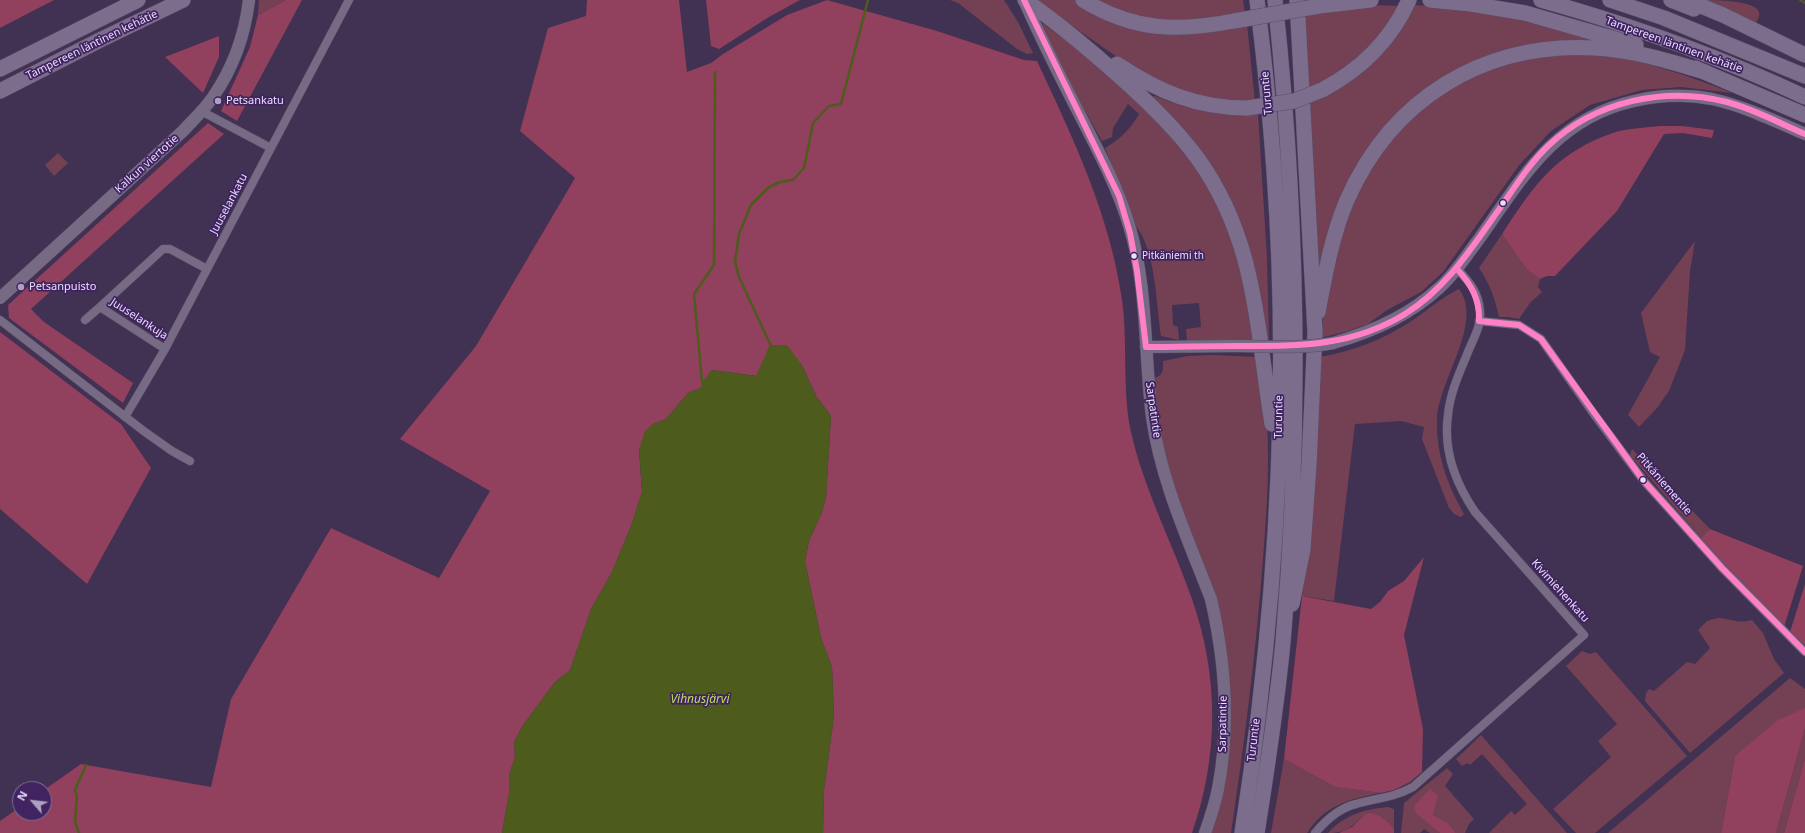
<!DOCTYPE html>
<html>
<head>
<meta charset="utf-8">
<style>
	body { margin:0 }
	#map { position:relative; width:1805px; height:833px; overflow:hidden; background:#413152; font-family:"Noto Sans",sans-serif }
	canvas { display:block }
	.north { position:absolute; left:12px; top:781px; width:40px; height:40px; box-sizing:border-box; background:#402360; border:1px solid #846e9e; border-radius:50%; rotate:298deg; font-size:11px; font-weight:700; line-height:16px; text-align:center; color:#e9defb }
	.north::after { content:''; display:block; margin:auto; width:14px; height:18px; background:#aea1c0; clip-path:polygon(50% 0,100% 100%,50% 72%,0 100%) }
</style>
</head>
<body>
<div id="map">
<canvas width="1805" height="833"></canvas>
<div class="north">N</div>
</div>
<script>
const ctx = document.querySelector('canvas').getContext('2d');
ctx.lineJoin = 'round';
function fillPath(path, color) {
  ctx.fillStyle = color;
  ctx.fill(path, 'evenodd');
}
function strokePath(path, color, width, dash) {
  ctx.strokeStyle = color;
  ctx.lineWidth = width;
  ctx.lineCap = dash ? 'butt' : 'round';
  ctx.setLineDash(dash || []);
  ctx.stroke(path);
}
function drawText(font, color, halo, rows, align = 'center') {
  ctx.font = font + ' "Noto Sans",sans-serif';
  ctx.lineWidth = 3.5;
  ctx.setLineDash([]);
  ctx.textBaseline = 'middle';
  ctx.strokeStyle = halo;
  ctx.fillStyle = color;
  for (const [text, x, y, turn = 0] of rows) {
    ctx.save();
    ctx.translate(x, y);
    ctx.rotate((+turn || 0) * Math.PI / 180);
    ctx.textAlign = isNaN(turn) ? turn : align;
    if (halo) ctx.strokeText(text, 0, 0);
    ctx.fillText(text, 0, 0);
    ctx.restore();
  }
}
const green = new Path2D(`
	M 259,0 L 286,0 L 258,15 Z
	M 950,0 L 1004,0 L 1018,22 L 1033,53 L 1027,54 L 1017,49 L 958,3 Z
	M 1035,0 L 1076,0 L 1112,19 L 1247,24 L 1255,102 L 1228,102 L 1175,90 L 1117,57 Z
	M 1092,0 L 1243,0 L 1245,13 L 1209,20 L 1146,21 Z
	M 1701,0 C 1714,0 1755,0 1759,12 C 1760,16 1757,21 1756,24 Z
	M 1368,5 L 1401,6 C 1378,44 1346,72 1305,90 L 1300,13 Z
	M 1412,5 L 1454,7 L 1509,14 L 1640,51 L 1528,46 L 1489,55 L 1452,73 L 1398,114 L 1369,146 L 1350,177 L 1339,205 L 1315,302 L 1306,102 L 1334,90 Z
	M 1041,22 C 1113,74 1197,141 1228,227 C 1241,264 1248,303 1255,341 L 1187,341 L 1186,329 L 1201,327 L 1199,303 L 1172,305 L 1173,325 L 1178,327 L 1179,340 L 1161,336 C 1156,303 1156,252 1136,226 L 1105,148 C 1121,139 1130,129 1139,114 L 1128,104 L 1113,128 L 1112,137 L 1102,141 L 1063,72 Z
	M 1608,54 C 1652,64 1690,76 1732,93 L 1681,87 L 1642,90 L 1590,105 L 1551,131 L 1520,164 L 1443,272 L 1421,292 L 1387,310 L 1368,324 L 1345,332 L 1320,338 L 1328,289 L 1350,205 L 1390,136 L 1422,107 L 1457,83 L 1525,57 Z
	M 1155,96 C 1193,112 1218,115 1258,113 L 1267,258 L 1269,340 L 1262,340 L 1231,210 L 1151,97 Z
	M 58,153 L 68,163 L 54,176 L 45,165 Z
	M 1502,234 L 1527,270 L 1540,279 L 1538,287 L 1542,292 L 1530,303 L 1519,319 L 1509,317 L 1499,317 C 1495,299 1490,284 1479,268 Z
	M 1695,241 L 1690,271 L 1685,350 L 1669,391 L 1657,408 L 1639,427 L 1628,415 L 1660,357 L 1650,352 L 1641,313 Z
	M 1459,289 C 1484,323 1439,379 1437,419 C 1436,454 1447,484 1464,514 L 1461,517 L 1454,514 L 1449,508 L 1422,439 L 1424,427 L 1401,421 L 1355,424 L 1334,601 L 1302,596 L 1308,543 L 1319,357 C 1352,352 1385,339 1413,320 C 1429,309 1442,297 1459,289 Z
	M 1212,355 L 1258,357 C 1261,378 1265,401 1267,423 C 1270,472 1266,522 1262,571 C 1255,659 1244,746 1231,833 L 1208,833 L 1214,817 L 1224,654 L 1164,455 L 1158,421 L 1154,378 C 1164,375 1163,371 1163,361 L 1188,356 Z
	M 1632,449 L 1710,529 L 1701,538 L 1630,455 Z
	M 1718,618 C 1732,619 1737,624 1752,620 L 1763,633 L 1774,659 L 1784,673 L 1690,753 L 1645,701 L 1646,693 L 1649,689 L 1654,691 L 1687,662 L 1695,664 L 1710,648 L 1698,630 L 1707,621 Z
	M 1582,651 L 1590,654 L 1596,652 L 1687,756 L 1595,833 L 1576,833 L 1553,809 L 1611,757 L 1598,741 L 1617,724 L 1566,666 Z
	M 1790,678 L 1805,689 L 1805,710 L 1735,756 L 1721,833 L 1608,833 Z
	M 1805,728 L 1805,758 L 1784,833 L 1776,833 Z
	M 1481,735 L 1567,833 L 1489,833 L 1511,811 L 1515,815 L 1527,804 L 1482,754 L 1470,765 L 1468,763 L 1462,766 L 1456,759 Z
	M 1284,759 L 1335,787 L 1381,793 C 1350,799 1326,804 1307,833 L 1271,833 Z
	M 1447,768 L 1453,774 L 1445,786 L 1474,819 L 1469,824 L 1465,833 L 1456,833 L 1448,823 L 1433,815 L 1437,795 L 1430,823 L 1440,833 L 1430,833 L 1424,829 L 1420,833 L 1401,833 L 1404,803 Z
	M 1388,807 L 1394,809 L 1394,829 C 1383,815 1380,814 1364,815 C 1351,827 1347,833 1328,833 C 1344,815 1365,809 1388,807 Z`);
const forest = new Path2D(`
	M 0,0 L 54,0 L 0,28 Z
	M 286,0 L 302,0 L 237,121 L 221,111 L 250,47 L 258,15 Z
	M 587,0 L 679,0 L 687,72 L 711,63 L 723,54 L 787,15 L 827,0 L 937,31 L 1024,60 L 1037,61 C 1073,138 1110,215 1122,300 C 1128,342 1122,391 1131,432 C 1144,490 1173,544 1192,599 C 1219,676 1219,756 1192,833 L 823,833 L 824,790 L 834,716 L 832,667 L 821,638 L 805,561 L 809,541 L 822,512 L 826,497 L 831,416 L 816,396 L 802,365 L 770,345 L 757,376 L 712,370 L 701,388 L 688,393 L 666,419 L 653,424 L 639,449 L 642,492 L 631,526 L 612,572 L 591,609 L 570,670 L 555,682 L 523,725 L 514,742 L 515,757 L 509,775 L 509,794 L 502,833 L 0,833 L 0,821 L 20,807 L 20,813 L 44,813 L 44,790 L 81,764 L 211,787 L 231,699 L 331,528 L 439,578 L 490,491 L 400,439 L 476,346 L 575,178 L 520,131 L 548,28 L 586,16 Z
	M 706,0 L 800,0 L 769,17 L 719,49 L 711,46 Z
	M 219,36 L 219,57 L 203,93 L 165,57 Z
	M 208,123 L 224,134 L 31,309 L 44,322 L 133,383 L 123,403 L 9,318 L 8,305 Z
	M 1661,126 L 1682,126 L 1714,130 L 1712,138 L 1683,133 L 1664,134 L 1617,211 L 1555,276 L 1547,276 L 1540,279 L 1527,270 L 1502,234 C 1529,193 1549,161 1595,140 C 1604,136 1614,132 1624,130 C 1636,128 1648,127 1661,126 Z
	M 0,332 L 121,424 L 151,468 L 87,584 L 0,509 Z
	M 1710,529 L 1803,566 L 1784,627 L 1723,564 L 1701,538 Z
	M 1424,557 L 1404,635 L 1423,729 L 1422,772 L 1410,782 L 1394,790 L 1381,793 L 1335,787 L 1284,759 L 1302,596 L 1371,609 L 1380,602 L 1388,591 L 1404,581 Z
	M 1805,584 L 1805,645 L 1790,632 Z
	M 1805,708 L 1805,728 L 1776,833 L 1721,833 L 1735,756 L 1778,720 Z
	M 1805,758 L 1805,833 L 1784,833 Z
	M 1430,789 L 1438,795 L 1433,815 L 1448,823 L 1456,833 L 1440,833 L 1416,813 L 1414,806 Z
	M 1370,813 C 1382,815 1387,820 1394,829 L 1394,833 L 1339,833 L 1352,827 L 1364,815 Z`);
const water = new Path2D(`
	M 770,345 L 787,345 L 802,365 L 816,396 L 831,416 L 826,497 L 822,512 L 809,541 L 805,561 L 821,638 L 832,667 L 834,716 L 824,790 L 823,833 L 502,833 L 509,794 L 509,775 L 515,757 L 514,742 L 523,725 L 555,682 L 570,670 L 591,609 L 612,572 L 631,526 L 642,492 L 639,449 L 645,431 L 653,424 L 666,419 L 688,393 L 701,388 L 702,382 L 712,370 L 756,376 Z`);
const stream = new Path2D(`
	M 1800,0 L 1805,3
	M 771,346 L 739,277 L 735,262 L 739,234 L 751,205 L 769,187 L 780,182 L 793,180 L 804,168 L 813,123 L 829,106 L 841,104 L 868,0
	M 702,382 L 694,294 L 714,265 L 715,72
	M 79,833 L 75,822 L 77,797 L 75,790 L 86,765`);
const street = new Path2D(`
	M 201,111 L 271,148
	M 0,320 L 145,432 L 172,451 L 190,461
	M 85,320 L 100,307
	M 1479,321 L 1519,325 L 1541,339 L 1591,410 L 1643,480 L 1722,568 L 1805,652
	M 165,349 L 100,307 L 163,249 L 170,249 L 207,269
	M 125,417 L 165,349 L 349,0
	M 1315,833 C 1326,820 1339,808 1356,804 C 1377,798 1393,798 1413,787 L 1584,635 L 1475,512 C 1456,484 1443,450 1448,415 C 1450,394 1458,376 1466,357 C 1471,343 1482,326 1480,311 C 1479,293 1469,281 1457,269`);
const secondary = new Path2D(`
	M 1024,0 C 1042,42 1063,82 1084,123 C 1101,156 1118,189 1129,225 C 1148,286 1144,354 1152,417 C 1161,481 1188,539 1211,599 C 1225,660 1230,727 1218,789 C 1215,804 1210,819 1205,833
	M 0,298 L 183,131 C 193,120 205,109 213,97 C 233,68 245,34 249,0
	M 1333,343 C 1372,332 1409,316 1439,288 C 1455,274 1466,256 1479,239 C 1522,178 1556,118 1634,101 C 1660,95 1686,94 1712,99 C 1744,106 1775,121 1805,134
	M 1146,347 L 1237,346`);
const highway = new Path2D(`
	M 1025,0 C 1058,23 1089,49 1119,76 C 1182,132 1222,176 1245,260 C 1259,313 1263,369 1272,424
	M 1083,0 C 1134,31 1177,32 1234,21
	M 1430,0 L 1471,4 L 1525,13 L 1636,45
	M 1541,0 C 1631,25 1720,57 1805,97
	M 1610,0 L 1664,18 L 1805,76
	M 1671,0 L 1694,9
	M 1687,0 L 1723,15 L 1805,55
	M 1319,6 L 1371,0
	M 1117,64 C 1159,92 1197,108 1247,108
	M 1695,68 L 1805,115
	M 0,69 L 138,0
	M 1322,90 C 1360,70 1391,40 1409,0
	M 0,91 L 100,40 L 183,0
	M 1318,312 C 1325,275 1332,235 1347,200 C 1392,98 1484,42 1595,48 C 1633,50 1669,61 1705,72
	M 1292,604 L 1303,549 L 1309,465 L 1315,332 L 1297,0
	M 1242,833 C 1276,615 1290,391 1274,171 C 1270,114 1264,57 1257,0
	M 1257,833 C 1267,770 1277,705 1283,642 C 1302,428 1298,213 1275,0`);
const secondaryBridge = new Path2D(`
	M 1237,346 C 1269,346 1301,349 1333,343`);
const highwayBridge = new Path2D(`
	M 1234,21 L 1319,6
	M 1247,108 L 1294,101 L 1322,90`);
const bus1 = new Path2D(`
	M 1024,0 L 1119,196 L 1130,233 L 1137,271 L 1146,347
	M 1457,269 C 1471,284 1480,299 1479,321
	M 1479,321 L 1519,325 L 1541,339 L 1643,480 L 1722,568 L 1805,652
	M 1146,347 C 1177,347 1207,346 1238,346 C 1299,346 1351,347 1405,314 C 1444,290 1469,252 1495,215 C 1512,192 1527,166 1548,146 C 1595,101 1665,86 1727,102 C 1754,109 1779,123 1805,134`);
const markers = [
	[218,101,4,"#aea1c0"],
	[1503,203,3.5,"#e9defb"],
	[1134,256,3.5,"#e9defb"],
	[21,287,4,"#aea1c0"],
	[1643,480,3.5,"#e9defb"]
];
const busNames = [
	["Pitkäniemi th",1142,256]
];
const streetNames = [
	["Tampereen läntinen kehätie",92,45,-26],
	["Tampereen läntinen kehätie",1674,45,20],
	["Turuntie",1267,93,-95],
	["Kalkun viertotie",147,164,-42],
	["Juuselankatu",229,204,-62],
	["Juuselankuja",139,319,33],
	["Sarpatintie",1153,410,82],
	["Turuntie",1279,417,-89],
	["Pitkäniementie",1664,484,49],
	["Kivimiehenkatu",1560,591,48],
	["Sarpatintie",1223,724,-89],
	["Turuntie",1254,740,-83]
];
const poiNames = [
	["Petsankatu",226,101],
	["Petsanpuisto",29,287]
];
const waterNames = [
	["Vihnusjärvi",700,700]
];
fillPath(green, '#744154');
fillPath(forest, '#91405d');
fillPath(water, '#4d5c1c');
strokePath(stream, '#4d5c1c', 2.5);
strokePath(street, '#5a4e68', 9);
strokePath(secondary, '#5a4e68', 13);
strokePath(highway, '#5a4e68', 16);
strokePath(street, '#776a85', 8);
strokePath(secondary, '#776a85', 12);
strokePath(highway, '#7c6d8d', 15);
strokePath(secondaryBridge, '#5a4e68', 13, []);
strokePath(highwayBridge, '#5a4e68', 16, []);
strokePath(secondaryBridge, '#776a85', 12);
strokePath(highwayBridge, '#7c6d8d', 15);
strokePath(bus1, '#ff80c5', 6);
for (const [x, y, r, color] of markers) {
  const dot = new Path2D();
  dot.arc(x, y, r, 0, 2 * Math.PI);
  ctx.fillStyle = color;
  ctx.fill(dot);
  strokePath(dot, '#402360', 1.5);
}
drawText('10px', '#e9defb', '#402360', busNames, 'left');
drawText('11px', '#e9defb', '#402360', streetNames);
drawText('11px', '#e9defb', '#402360', poiNames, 'left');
drawText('italic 12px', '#bcde63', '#402360', waterNames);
</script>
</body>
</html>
